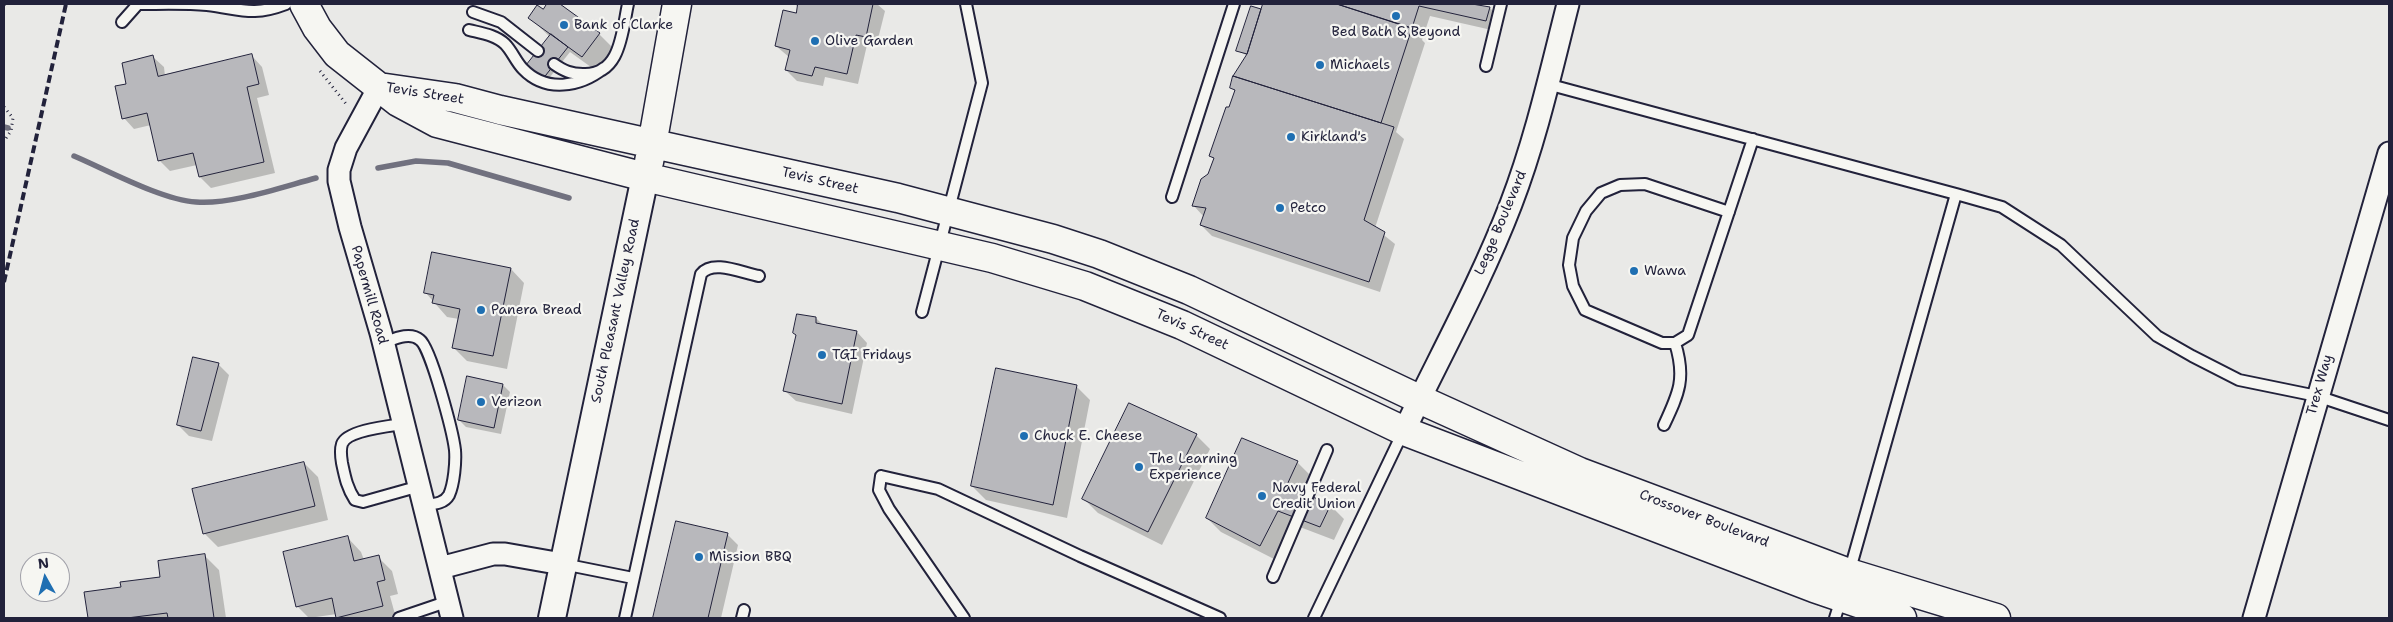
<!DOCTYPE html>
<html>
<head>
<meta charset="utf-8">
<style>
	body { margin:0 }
	#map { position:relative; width:2393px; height:622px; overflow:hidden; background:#e9e9e7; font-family:"Shantell Sans",sans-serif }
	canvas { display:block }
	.frame { position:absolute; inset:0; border:5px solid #22223b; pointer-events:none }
	.north { position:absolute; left:20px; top:552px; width:50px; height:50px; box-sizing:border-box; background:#f6f6f2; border:1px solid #a1a1a9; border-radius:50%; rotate:353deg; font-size:14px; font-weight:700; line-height:20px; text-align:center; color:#22223b }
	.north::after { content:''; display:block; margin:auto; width:18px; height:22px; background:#1f6fb2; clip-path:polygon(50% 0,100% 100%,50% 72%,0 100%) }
</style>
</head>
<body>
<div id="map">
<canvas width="2393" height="622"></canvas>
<div class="frame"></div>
<div class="north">N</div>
</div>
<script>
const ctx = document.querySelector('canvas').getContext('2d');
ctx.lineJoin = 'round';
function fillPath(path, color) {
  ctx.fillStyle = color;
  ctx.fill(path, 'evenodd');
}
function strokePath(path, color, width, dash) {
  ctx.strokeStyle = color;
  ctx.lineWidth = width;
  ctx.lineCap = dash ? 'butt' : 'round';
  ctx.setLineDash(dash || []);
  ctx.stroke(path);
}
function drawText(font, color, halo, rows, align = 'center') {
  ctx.font = font + ' "Shantell Sans",sans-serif';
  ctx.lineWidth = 4.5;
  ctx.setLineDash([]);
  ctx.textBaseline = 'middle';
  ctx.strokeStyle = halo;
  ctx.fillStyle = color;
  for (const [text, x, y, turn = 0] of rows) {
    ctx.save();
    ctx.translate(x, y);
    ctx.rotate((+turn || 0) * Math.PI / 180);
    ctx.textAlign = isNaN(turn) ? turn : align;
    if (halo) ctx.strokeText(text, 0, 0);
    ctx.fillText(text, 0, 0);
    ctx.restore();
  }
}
const shadow = new Path2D(`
	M 549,4 L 558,4 L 599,34 L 618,53 L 602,75 L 570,52 L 546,82 L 530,70 L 550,37 L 530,18 L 544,11 Z
	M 795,4 L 877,4 L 885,11 L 876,47 L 867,45 L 858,84 L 825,77 L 823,86 L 797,81 L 786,70 L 789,57 L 776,46 L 796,15 L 798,7 Z
	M 1265,4 L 1465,4 L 1490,8 L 1501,19 L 1496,31 L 1430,16 L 1422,40 L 1425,43 L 1396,132 L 1404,139 L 1375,228 L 1395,244 L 1380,292 L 1212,236 L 1201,225 L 1204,217 L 1194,206 L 1209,175 L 1214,159 L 1210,155 L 1236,92 L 1232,88 L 1248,56 L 1238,51 L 1251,8 L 1262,12 Z
	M 252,56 L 262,67 L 269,95 L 257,98 L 275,173 L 211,188 L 200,177 L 197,165 L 170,171 L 159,160 L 151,125 L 134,129 L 124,118 L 128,84 L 153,57 L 164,67 L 165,76 Z
	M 511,269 L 524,283 L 507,369 L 467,361 L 453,347 L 459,319 L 447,317 L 425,292 Z
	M 816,318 L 823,325 L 857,332 L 867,343 L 852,414 L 796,401 L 785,391 Z
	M 218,364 L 229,375 L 212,441 L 189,436 L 178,425 Z
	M 503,385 L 510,392 L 501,434 L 466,427 L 459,420 Z
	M 1076,386 L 1090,400 L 1067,518 L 986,500 L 972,486 Z
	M 1196,435 L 1210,449 L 1162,545 L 1098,513 L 1084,499 Z
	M 1297,462 L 1311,476 L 1303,495 L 1330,505 L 1344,519 L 1334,540 L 1292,524 L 1274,559 L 1221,532 L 1207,518 Z
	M 304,463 L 318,477 L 328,520 L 218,547 L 204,533 Z
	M 677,522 L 727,534 L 738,545 L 721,618 L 654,618 Z
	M 348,538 L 361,552 L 364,560 L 378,557 L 392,571 L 398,594 L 390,596 L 396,618 L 338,618 L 337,614 L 309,618 L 297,606 Z
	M 205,556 L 219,570 L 226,618 L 89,618 L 85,593 L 122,588 L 161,578 Z`);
const stream = new Path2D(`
	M 4,127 L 8,128
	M 74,156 C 107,170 162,200 196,202 C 230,205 282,187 316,178
	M 378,168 L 416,161 L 448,163 L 569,198`);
const building = new Path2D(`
	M 547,4 L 560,4 L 600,33 L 582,57 L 528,18 L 537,5 L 543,9 Z
	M 798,4 L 873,4 L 866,37 L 856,35 L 847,74 L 815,67 L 812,76 L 785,70 L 790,50 L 775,46 L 783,10 L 796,13 Z
	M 1263,4 L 1337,4 L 1412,28 L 1381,123 L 1233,76 L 1247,54 Z
	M 1337,4 L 1472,4 L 1490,7 L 1486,21 L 1419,6 L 1412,28 Z
	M 1251,6 L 1261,9 L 1247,54 L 1236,51 Z
	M 551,34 L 568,47 L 542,80 L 525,67 Z
	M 252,54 L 259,84 L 247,87 L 264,162 L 199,177 L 193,153 L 158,161 L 147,113 L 122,119 L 115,86 L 126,84 L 122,63 L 153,55 L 158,76 Z
	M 1233,76 L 1394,127 L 1364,220 L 1385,232 L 1369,282 L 1200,225 L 1206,208 L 1192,206 L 1201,179 L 1208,174 L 1214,158 L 1209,156 L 1226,107 L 1229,107 L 1235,90 L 1230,88 Z
	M 432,252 L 511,268 L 493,356 L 452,348 L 460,309 L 432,303 L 434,295 L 424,293 Z
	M 797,314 L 816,317 L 816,323 L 857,331 L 842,404 L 783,391 L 796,335 L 793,333 Z
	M 193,357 L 219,363 L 201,431 L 177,425 Z
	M 996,368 L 1077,385 L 1053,505 L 971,486 Z
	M 467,376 L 503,384 L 494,428 L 458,420 Z
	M 1129,403 L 1197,434 L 1148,532 L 1082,499 Z
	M 1242,438 L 1298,461 L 1286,487 L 1331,504 L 1320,527 L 1278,511 L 1260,546 L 1206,518 Z
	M 304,462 L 315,506 L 203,534 L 192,489 Z
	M 676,521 L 728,533 L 708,618 L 653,618 Z
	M 348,536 L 354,561 L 379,555 L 385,580 L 377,582 L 383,606 L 336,618 L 332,598 L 296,607 L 283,552 Z
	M 205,554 L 214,618 L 168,618 L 167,613 L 127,618 L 88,618 L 84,592 L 121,587 L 120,582 L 160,577 L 158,561 Z`);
const path = new Path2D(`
	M 4,6 L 4,4
	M 320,71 L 347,105
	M 4,107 L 13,118 L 11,131 L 4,141`);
const service = new Path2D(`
	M 473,12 L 501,22 L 538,51
	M 122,22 L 138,4 C 161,4 185,3 207,5 C 241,9 252,17 286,4
	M 469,30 C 481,33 496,35 505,44 C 512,51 516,62 523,69 C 546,93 580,87 604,68
	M 554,64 C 564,71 571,74 583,74 C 621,76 622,31 628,4
	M 1486,66 L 1501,4
	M 1547,84 L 1956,194 L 1849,573
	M 1956,194 L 2002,207 L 2061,245 L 2157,336 L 2192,356 L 2239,380 L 2317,396 L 2389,420
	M 1172,197 L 1234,4
	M 1729,212 L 1645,184 L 1620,185 L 1601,193 L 1586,211 L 1573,238 L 1569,265 L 1573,286 L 1585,310 L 1662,343 L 1675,343 L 1688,335 L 1753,139
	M 922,312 L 982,83 L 966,4
	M 383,343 C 394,339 410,331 420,340 C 431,348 453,433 455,450 C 456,462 454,484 449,495 C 444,504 433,504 425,505
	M 403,424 C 390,426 347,430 342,444 C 340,450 341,457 342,463 C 345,477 347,488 355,500 L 363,502 L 420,486
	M 1664,425 C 1679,393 1686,378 1675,343
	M 563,564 L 633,578
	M 1273,577 L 1327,450
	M 399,618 L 449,601
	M 625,618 L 701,274 C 713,259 742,273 759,276
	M 742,618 L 744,610
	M 964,618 L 889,509 L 879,490 L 881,476 L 938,489 L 1080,556 L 1220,618
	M 1314,618 L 1403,432
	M 1835,618 L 1841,599`);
const minor = new Path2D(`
	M 379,87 L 346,148 L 339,170 L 339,181 L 350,227 L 381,333 L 452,618
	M 1404,431 C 1440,356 1481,282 1511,204 C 1536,139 1551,71 1568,4
	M 440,568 L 493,554 L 505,554 L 562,564
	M 2254,618 L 2389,153`);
const tertiary = new Path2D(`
	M 552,618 L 645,177`);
const secondary = new Path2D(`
	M 304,4 L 317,28 L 337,54 L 398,102 L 437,123 L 645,177 L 992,258 L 1085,286 L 1182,325 L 1404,431 L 1814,588 L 1902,618
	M 379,87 L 455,98 L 500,110 L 898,198 L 1053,239 L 1099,254 L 1189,290 L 1419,399 L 1580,472 L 1849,573 L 1996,618
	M 649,162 L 677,4`);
const rail = new Path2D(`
	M 4,282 L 66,4`);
const markers = [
	[1396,16,5,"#1f6fb2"],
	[564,25,5,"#1f6fb2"],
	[815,41,5,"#1f6fb2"],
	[1320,65,5,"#1f6fb2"],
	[1291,137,5,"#1f6fb2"],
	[1280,208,5,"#1f6fb2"],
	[1634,271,5,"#1f6fb2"],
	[481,310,5,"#1f6fb2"],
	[822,355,5,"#1f6fb2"],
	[481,402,5,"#1f6fb2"],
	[1024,436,5,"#1f6fb2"],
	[1139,467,5,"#1f6fb2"],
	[1262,496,5,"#1f6fb2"],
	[699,557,5,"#1f6fb2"]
];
const poiNames = [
	["Bank of Clarke",574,25],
	["Bed Bath & Beyond",1396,32,"center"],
	["Olive Garden",825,41],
	["Michaels",1330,65],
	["Kirkland's",1301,137],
	["Petco",1290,208],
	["Wawa",1644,271],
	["Panera Bread",491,310],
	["TGI Fridays",832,355],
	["Verizon",491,402],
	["Chuck E. Cheese",1034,436],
	["The Learning",1149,459],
	["Experience",1149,475],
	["Navy Federal",1272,488],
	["Credit Union",1272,504],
	["Mission BBQ",709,557]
];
const streetNames = [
	["Tevis Street",425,94,9],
	["Tevis Street",820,181,13],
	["Legge Boulevard",1501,223,-67],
	["Papermill Road",369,295,74],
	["South Pleasant Valley Road",616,311,-78],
	["Tevis Street",1192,330,25],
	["Trex Way",2320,385,-74],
	["Crossover Boulevard",1704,519,21]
];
fillPath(shadow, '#0003');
strokePath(stream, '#71717f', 5.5);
fillPath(building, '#b8b8bc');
strokePath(building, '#22223b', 1);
strokePath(service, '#22223b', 14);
strokePath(minor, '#22223b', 25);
strokePath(tertiary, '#22223b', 30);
strokePath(secondary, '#22223b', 31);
strokePath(path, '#22223b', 3, [1, 4]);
strokePath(service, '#f6f6f2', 10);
strokePath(minor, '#f6f6f2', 21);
strokePath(tertiary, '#f6f6f2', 26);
strokePath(secondary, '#f6f6f2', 28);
strokePath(rail, '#22223b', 4, [8, 4]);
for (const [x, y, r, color] of markers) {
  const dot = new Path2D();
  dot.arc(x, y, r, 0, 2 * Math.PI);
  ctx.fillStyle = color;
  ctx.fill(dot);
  strokePath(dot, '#f6f6f2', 2);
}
drawText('14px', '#22223b', '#f6f6f2', poiNames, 'left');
drawText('14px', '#22223b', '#f6f6f2', streetNames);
</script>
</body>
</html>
